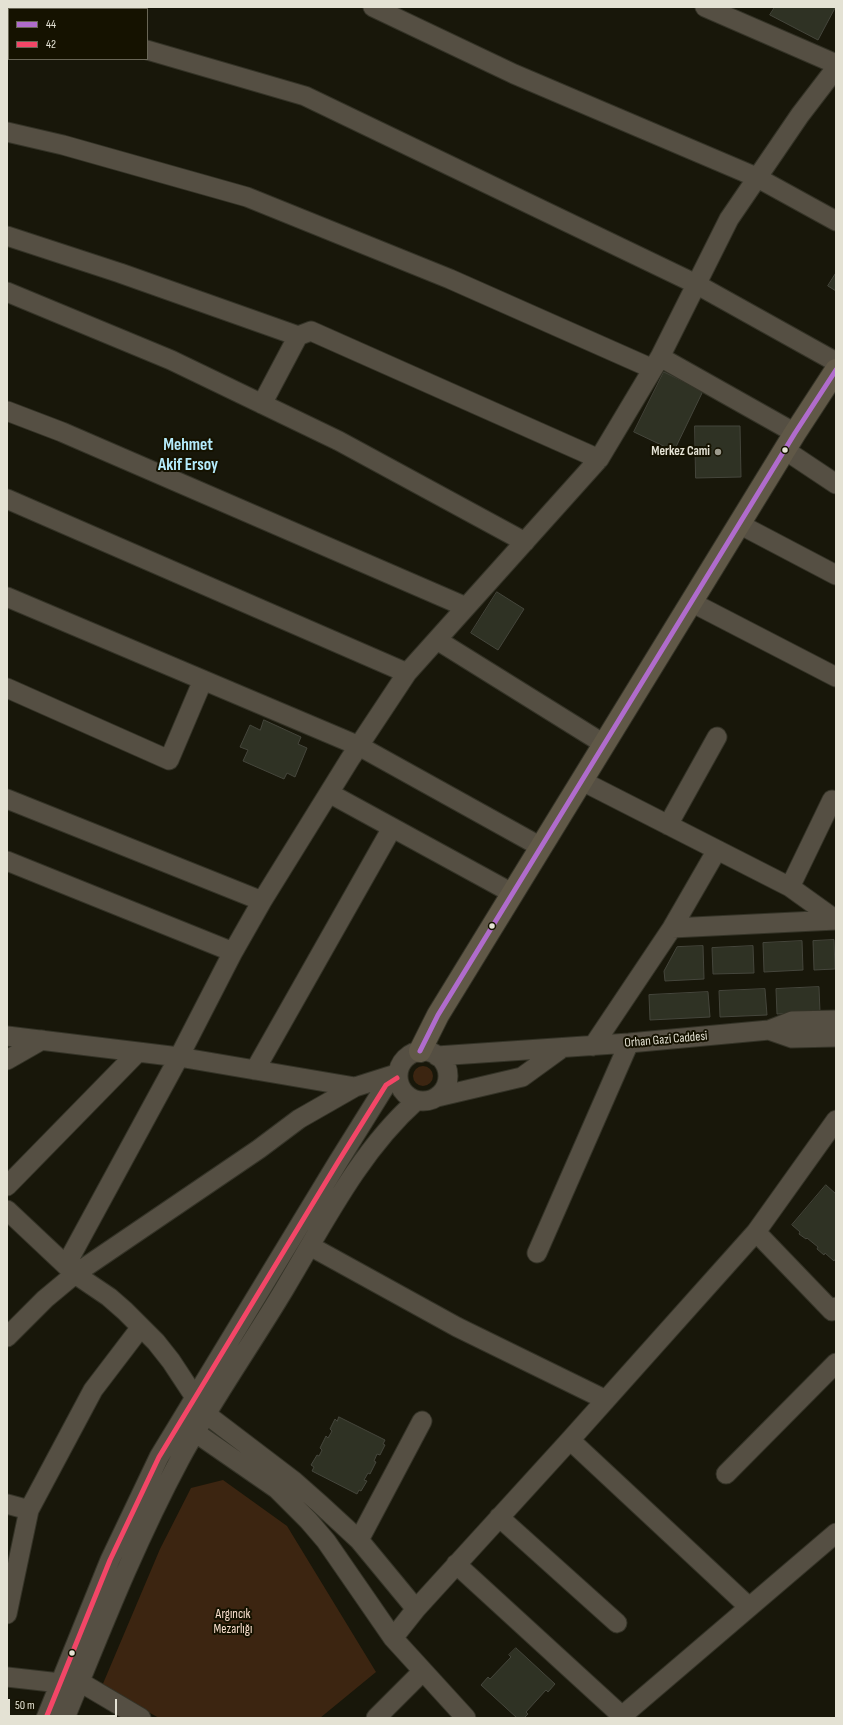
<!DOCTYPE html>
<html>
<head>
<meta charset="utf-8">
<style>
	body { margin:0 }
	#map { position:relative; width:843px; height:1725px; overflow:hidden; background:#18170a; font-family:"Sofia Sans Condensed",sans-serif }
	canvas { display:block }
	.frame { position:absolute; inset:0; border:8px solid #e4e2d4; pointer-events:none }
	.legend { position:absolute; left:8px; top:8px; width:140px; height:52px; box-sizing:border-box; background:#151200; border:1px solid #686555; margin:0; padding:5px 7px; list-style:none; font-size:12px; color:#e4e2d4 }
	.legend li { display:flex; align-items:center; gap:8px; height:20px }
	.legend b { width:20px; border:1px solid #686555 }
	.scale { position:absolute; left:8px; top:1699px; width:109px; height:18px; box-sizing:border-box; border:2px solid #e4e2d4; border-top:0; padding-left:5px; font-size:12px; line-height:14px; white-space:nowrap; color:#e4e2d4; -webkit-text-stroke:3px #151200; paint-order:stroke }
</style>
</head>
<body>
<div id="map">
<canvas width="843" height="1725"></canvas>
<div class="frame"></div>
<ul class="legend">
<li><b style="height:5px;background:#b06ccc"></b>44</li>
<li><b style="height:5px;background:#f34667"></b>42</li>
</ul>
<div class="scale">50 m</div>
</div>
<script>
const ctx = document.querySelector('canvas').getContext('2d');
ctx.lineJoin = 'round';
function fillPath(path, color) {
  ctx.fillStyle = color;
  ctx.fill(path, 'evenodd');
}
function strokePath(path, color, width, dash) {
  ctx.strokeStyle = color;
  ctx.lineWidth = width;
  ctx.lineCap = dash ? 'butt' : 'round';
  ctx.setLineDash(dash || []);
  ctx.stroke(path);
}
function drawText(font, color, halo, rows, align = 'center') {
  ctx.font = font + ' "Sofia Sans Condensed",sans-serif';
  ctx.lineWidth = 4;
  ctx.setLineDash([]);
  ctx.textBaseline = 'middle';
  ctx.strokeStyle = halo;
  ctx.fillStyle = color;
  for (const [text, x, y, turn = 0] of rows) {
    ctx.save();
    ctx.translate(x, y);
    ctx.rotate((+turn || 0) * Math.PI / 180);
    ctx.textAlign = isNaN(turn) ? turn : align;
    if (halo) ctx.strokeText(text, 0, 0);
    ctx.fillText(text, 0, 0);
    ctx.restore();
  }
}
const green = new Path2D(`
	M413 1076a10 10 0 1 1 20 0a10 10 0 1 1-20 0Z
	M 223,1480 L 287,1526 L 376,1672 L 320,1718 L 159,1718 L 102,1686 L 160,1549 L 191,1488 Z`);
const building = new Path2D(`
	M 775,7 L 833,7 L 835,8 L 818,40 L 770,15 Z
	M 836,273 L 836,291 L 828,286 Z
	M 664,372 L 703,391 L 674,451 L 634,432 Z
	M 695,426 L 740,426 L 741,477 L 696,478 Z
	M 497,592 L 524,609 L 498,650 L 471,633 Z
	M 264,720 L 301,737 L 298,744 L 307,748 L 295,777 L 287,773 L 284,779 L 243,761 L 248,750 L 240,747 L 250,725 L 260,730 Z
	M 834,940 L 835,969 L 814,970 L 813,941 Z
	M 802,941 L 803,970 L 764,972 L 763,943 Z
	M 703,946 L 704,979 L 665,981 L 664,971 L 677,947 Z
	M 753,946 L 754,973 L 713,974 L 712,948 Z
	M 819,987 L 820,1012 L 777,1014 L 776,989 Z
	M 765,989 L 767,1015 L 720,1017 L 719,991 Z
	M 708,992 L 710,1017 L 650,1020 L 649,995 Z
	M 826,1185 L 836,1194 L 836,1258 L 834,1261 L 825,1253 L 824,1255 L 817,1249 L 818,1247 L 807,1238 L 806,1239 L 799,1234 L 800,1232 L 792,1225 Z
	M 339,1417 L 385,1440 L 383,1444 L 385,1445 L 380,1455 L 377,1454 L 374,1461 L 376,1462 L 370,1474 L 368,1473 L 364,1480 L 367,1481 L 361,1491 L 359,1490 L 357,1494 L 312,1471 L 314,1467 L 311,1465 L 317,1455 L 319,1456 L 322,1450 L 320,1448 L 326,1436 L 328,1438 L 332,1431 L 330,1429 L 335,1419 L 337,1421 Z
	M 516,1648 L 555,1684 L 548,1692 L 546,1690 L 526,1712 L 528,1714 L 524,1718 L 517,1718 L 481,1685 L 488,1677 L 490,1679 L 511,1657 L 509,1655 Z`);
const minor = new Path2D(`
	M 373,7 L 514,74 L 756,177 L 836,221
	M 705,7 L 836,64
	M 7,9 L 9,9
	M 147,50 L 305,96 L 696,284 L 836,362
	M 7,132 L 63,145 L 247,197 L 450,279 L 653,369
	M 7,236 L 120,273 L 298,336
	M 7,292 L 171,360 L 339,441 L 525,542
	M 660,357 L 795,433
	M 262,404 L 298,336 L 311,331 L 599,459
	M 7,411 L 62,432 L 466,607
	M 785,450 L 836,484
	M 7,499 L 407,673
	M 739,524 L 836,575
	M 7,597 L 359,746 L 541,847
	M 691,602 L 836,677
	M 437,640 L 604,744
	M 7,688 L 169,760 L 203,680
	M 582,781 L 790,887 L 836,920
	M 329,793 L 512,893
	M 7,799 L 262,901
	M 668,825 L 717,737
	M 7,861 L 233,952
	M 790,887 L 832,800
	M 672,928 L 836,920
	M 769,1030 L 792,1038 L 836,1037
	M 7,1036 L 179,1057 L 355,1087
	M 593,1046 L 672,928 L 717,850
	M398 1076a25 25 0 1 1 50 0a25 25 0 1 1-50 0Z
	M 437,1056 L 629,1043 L 769,1030 L 792,1021 L 836,1020
	M 7,1060 L 42,1040
	M 255,1070 L 392,828
	M 437,1097 L 522,1077 L 562,1048
	M 7,1186 L 138,1052
	M 7,1210 L 75,1274 L 109,1297 L 125,1311 L 156,1342 L 171,1361 L 206,1414 L 294,1481 L 320,1504 L 359,1540 L 416,1609
	M 756,1232 L 832,1311 L 836,1307
	M 310,1246 L 457,1327 L 606,1400
	M 537,1253 L 629,1043
	M 66,1265 L 179,1057 L 233,952 L 262,901 L 350,759 L 407,673 L 599,459 L 660,357 L 729,219 L 800,115 L 836,68
	M 7,1337 L 45,1299 L 75,1274 L 259,1149 L 299,1119 L 355,1087 L 396,1074
	M 186,1426 L 277,1489 L 308,1520 L 326,1541 L 393,1638 L 466,1718
	M 570,1440 L 749,1607
	M 726,1474 L 836,1363
	M 7,1504 L 29,1510
	M 499,1517 L 617,1623
	M 359,1540 L 422,1421
	M 456,1564 L 622,1716 L 836,1533
	M 7,1614 L 29,1510 L 93,1390 L 141,1327
	M 393,1638 L 416,1609 L 570,1440 L 756,1232 L 836,1120
	M 7,1677 L 60,1683
	M 80,1682 L 141,1718
	M 46,1718 L 110,1560 L 159,1457 L 338,1162 L 386,1085 L 397,1078
	M 65,1718 C 101,1630 135,1543 180,1459 C 212,1400 251,1345 285,1288 C 324,1223 359,1152 416,1101
	M 376,1718 L 423,1671`);
const major = new Path2D(`
	M 420,1051 L 438,1015 L 795,433 L 836,370`);
const bus1 = new Path2D(`
	M 420,1051 L 438,1015 L 795,433 L 836,370`);
const bus2 = new Path2D(`
	M 46,1718 L 110,1560 L 159,1457 L 338,1162 L 386,1085 L 397,1078`);
const markers = [
	[785,450,3.5,"#e4e2d4"],
	[718,452,4,"#9d9b8d"],
	[492,926,3.5,"#e4e2d4"],
	[72,1653,3.5,"#e4e2d4"]
];
const poiNames = [
	["Merkez Cami",710,452]
];
const streetNames = [
	["Orhan Gazi Caddesi",666,1040,-5]
];
const parkNames = [
	["Argıncık",233,1615],
	["Mezarlığı",233,1630]
];
const districtNames = [
	["Mehmet",188,446],
	["Akif Ersoy",188,466]
];
fillPath(green, '#3c2511');
fillPath(building, '#2f3224');
strokePath(building, '#45463c', 1);
strokePath(minor, '#343327', 21);
strokePath(major, '#343327', 24);
strokePath(minor, '#554f43', 19);
strokePath(major, '#605847', 22);
strokePath(bus1, '#b06ccc', 5);
strokePath(bus2, '#f34667', 5);
for (const [x, y, r, color] of markers) {
  const dot = new Path2D();
  dot.arc(x, y, r, 0, 2 * Math.PI);
  ctx.fillStyle = color;
  ctx.fill(dot);
  strokePath(dot, '#151200', 1.5);
}
drawText('bold 13px', '#e4e2d4', '#151200', poiNames, 'right');
drawText('13px', '#e4e2d4', '#151200', streetNames);
drawText('13px', '#f8decc', '#151200', parkNames);
drawText('bold 17px', '#b5ecfc', '#151200', districtNames);
</script>
</body>
</html>
